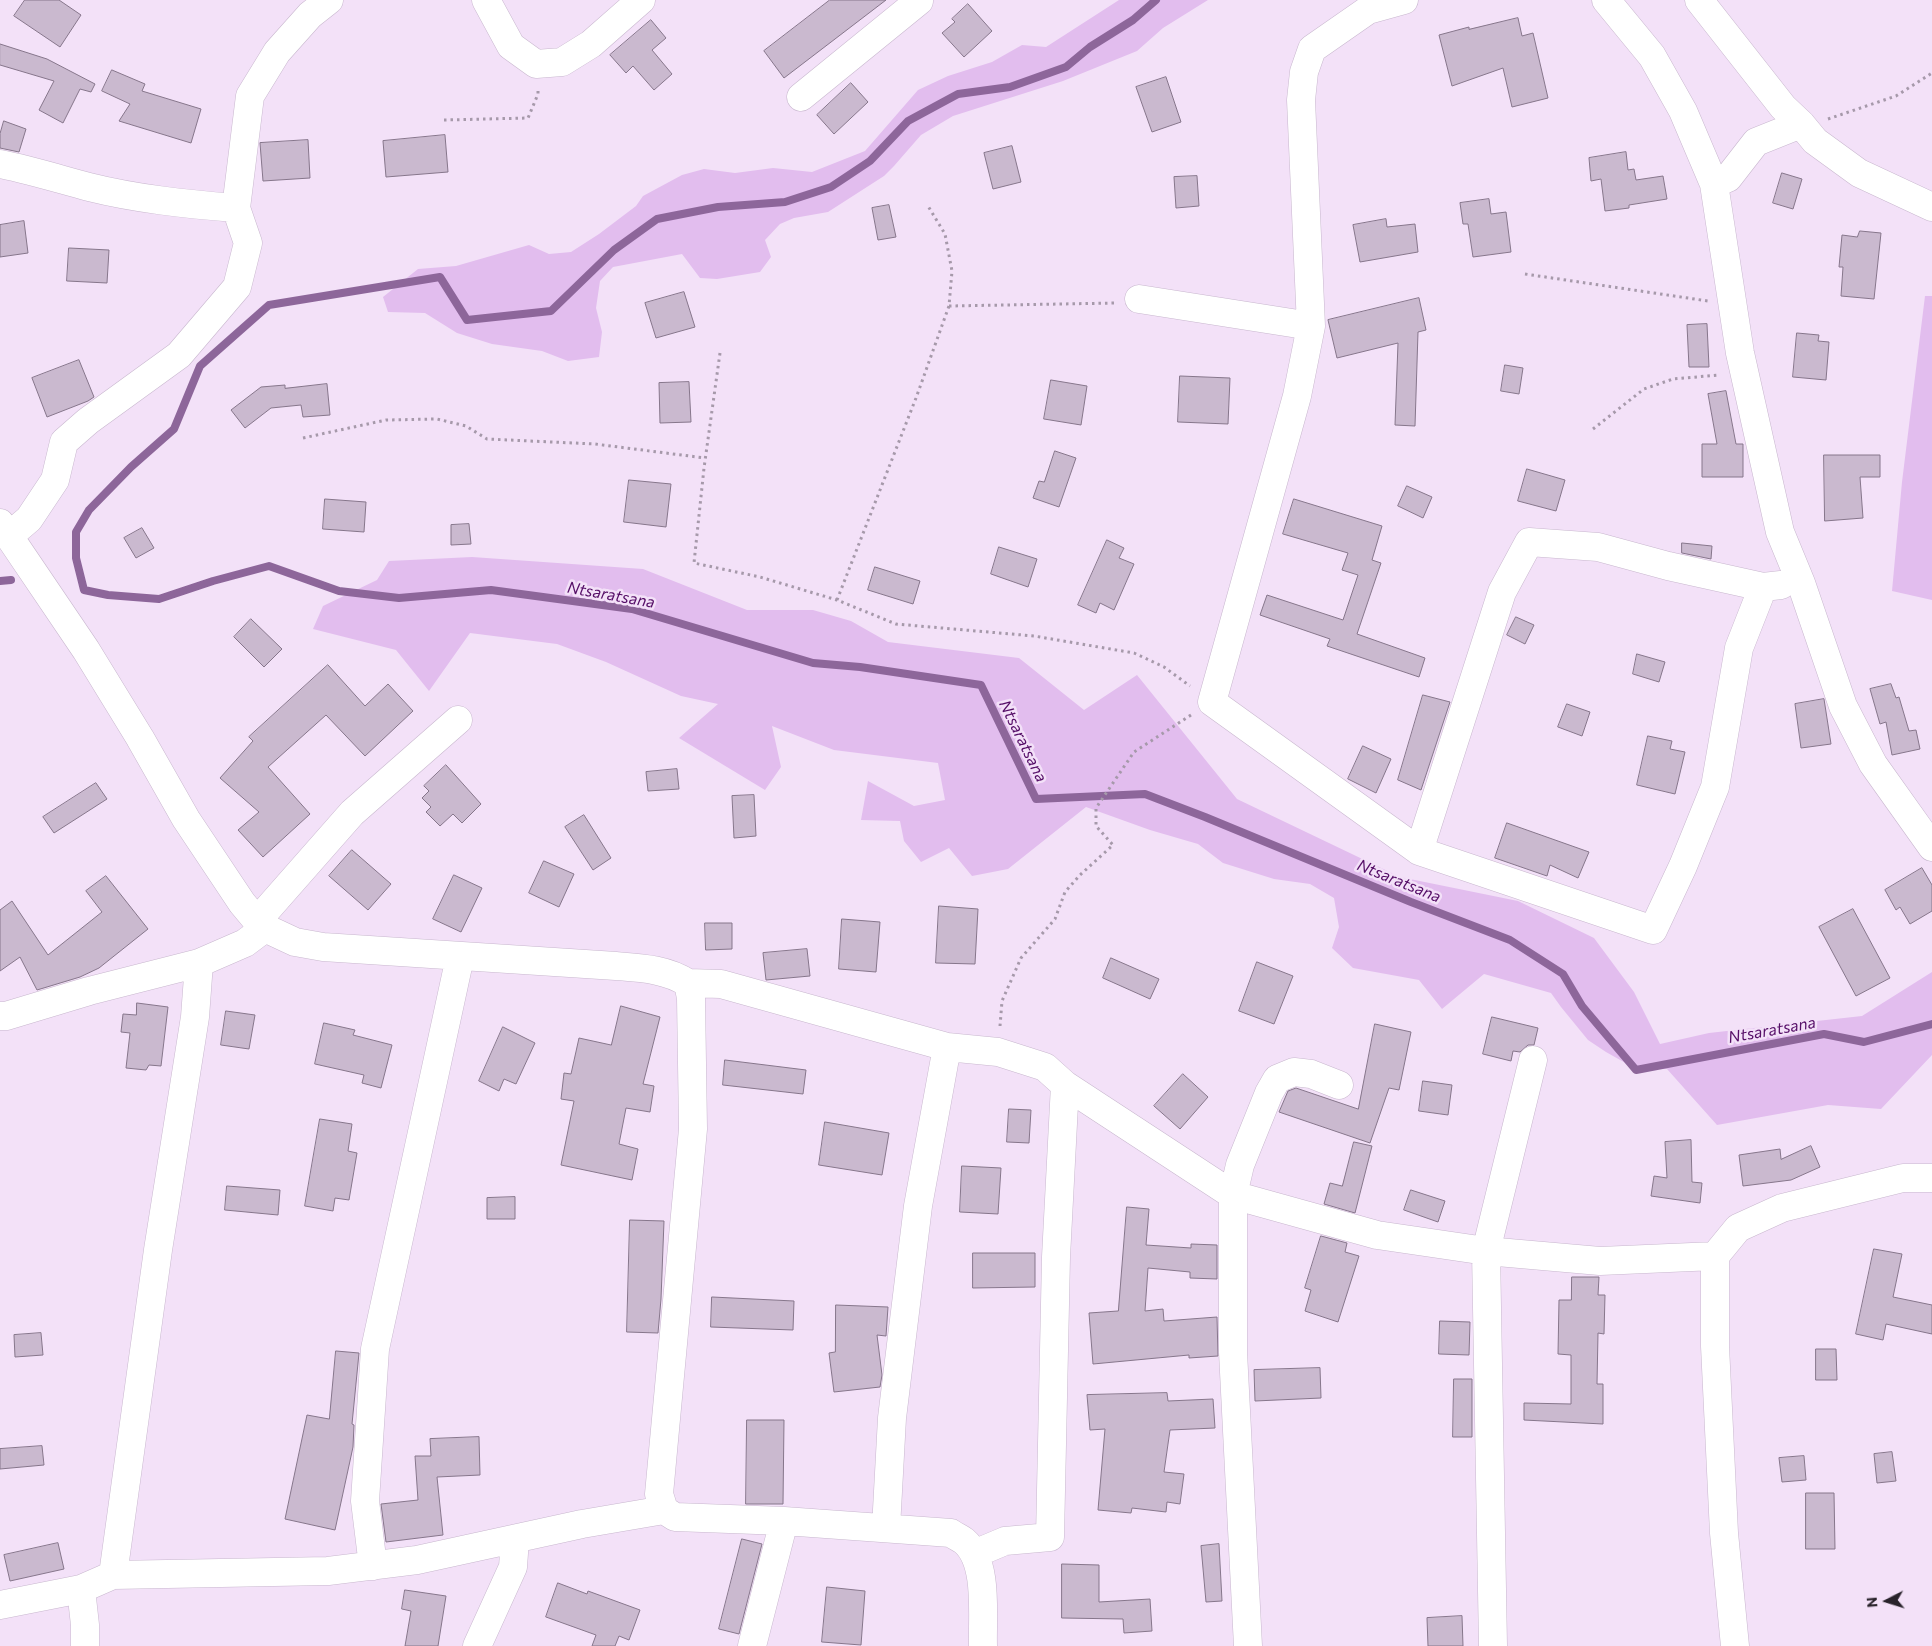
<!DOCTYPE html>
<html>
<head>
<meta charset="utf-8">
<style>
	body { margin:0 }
	#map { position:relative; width:1932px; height:1646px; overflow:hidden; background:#f3e1f8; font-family:Commissioner,sans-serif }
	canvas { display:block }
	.north { position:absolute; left:1862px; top:1576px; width:50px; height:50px; -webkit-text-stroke:4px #f3e1f8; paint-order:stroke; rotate:265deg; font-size:14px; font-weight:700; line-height:20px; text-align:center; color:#29232b }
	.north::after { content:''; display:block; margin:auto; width:18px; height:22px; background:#29232b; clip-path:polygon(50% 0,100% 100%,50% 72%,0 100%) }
</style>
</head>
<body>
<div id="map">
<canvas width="1932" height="1646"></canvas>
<div class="north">N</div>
</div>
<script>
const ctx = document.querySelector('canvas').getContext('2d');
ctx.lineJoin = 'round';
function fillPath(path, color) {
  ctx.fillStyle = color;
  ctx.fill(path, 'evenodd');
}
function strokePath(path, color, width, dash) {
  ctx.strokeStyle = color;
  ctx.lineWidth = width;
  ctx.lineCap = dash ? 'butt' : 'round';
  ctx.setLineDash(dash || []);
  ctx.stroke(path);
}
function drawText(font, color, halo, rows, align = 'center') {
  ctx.font = font + ' Commissioner,sans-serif';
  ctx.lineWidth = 5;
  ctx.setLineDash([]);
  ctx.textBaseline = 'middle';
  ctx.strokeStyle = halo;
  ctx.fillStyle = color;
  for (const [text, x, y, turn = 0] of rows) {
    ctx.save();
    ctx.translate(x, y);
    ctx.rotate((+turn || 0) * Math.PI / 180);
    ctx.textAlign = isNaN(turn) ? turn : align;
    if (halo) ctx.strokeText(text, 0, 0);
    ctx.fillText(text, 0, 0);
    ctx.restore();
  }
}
const green = new Path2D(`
	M 1119,0 L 1208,0 L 1163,28 L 1137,51 L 1063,81 L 953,116 L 921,135 L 894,166 L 884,176 L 828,212 L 794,218 L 780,224 L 765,240 L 771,257 L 760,272 L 717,279 L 700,278 L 682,254 L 613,267 L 600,281 L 596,308 L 602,332 L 599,357 L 568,361 L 542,351 L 492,344 L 457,333 L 425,313 L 388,312 L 383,297 L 418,269 L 456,266 L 529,245 L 549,254 L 571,252 L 599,234 L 636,206 L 643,196 L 682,175 L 704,169 L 735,173 L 773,168 L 812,172 L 865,151 L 918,90 L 948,76 L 992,62 L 1022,45 L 1046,47 Z
	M 1925,296 L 1932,296 L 1932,600 L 1892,591 L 1902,482 Z
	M 472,557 L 643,569 L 747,610 L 813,610 L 851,621 L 888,642 L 1019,658 L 1084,710 L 1137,675 L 1237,799 L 1400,877 L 1518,901 L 1594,938 L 1634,992 L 1660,1044 L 1709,1033 L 1862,1016 L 1932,972 L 1932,1055 L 1881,1109 L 1828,1105 L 1717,1125 L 1667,1069 L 1629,1065 L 1606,1052 L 1588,1040 L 1561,1007 L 1551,993 L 1484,974 L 1442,1009 L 1419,980 L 1353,968 L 1332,948 L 1339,927 L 1334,898 L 1310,884 L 1274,879 L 1223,863 L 1198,844 L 1150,830 L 1086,807 L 1008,869 L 972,876 L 949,848 L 921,862 L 904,841 L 900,821 L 861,820 L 868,781 L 914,806 L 945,800 L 938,763 L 834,750 L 772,726 L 781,767 L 765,790 L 679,738 L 718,704 L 681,696 L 606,662 L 557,644 L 470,633 L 429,691 L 396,650 L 313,629 L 323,606 L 377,580 L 389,561 Z`);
const stream = new Path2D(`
	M 1156,0 L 1133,20 L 1090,47 L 1066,67 L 1010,87 L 958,94 L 908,121 L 870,161 L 831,187 L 785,202 L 718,207 L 657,219 L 614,250 L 551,311 L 467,320 L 440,277 L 269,305 L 200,366 L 174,429 L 131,467 L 89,510 L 76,532 L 76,558 L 84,590 L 108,595 L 159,599 L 213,581 L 269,566 L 339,591 L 399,598 L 491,590 L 632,609 L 813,663 L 860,667 L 981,685 L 1036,799 L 1145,794 L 1205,817 L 1411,902 L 1510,940 L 1563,974 L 1582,1006 L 1636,1070 L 1824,1034 L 1864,1042 L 1932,1024
	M 0,581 L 11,580`);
const building = new Path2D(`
	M 25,0 L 59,0 L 81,15 L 60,47 L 14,16 Z
	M 830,0 L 886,0 L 784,78 L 764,51 Z
	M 968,4 L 992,31 L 964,57 L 942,33 L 955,22 L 952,19 Z
	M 1518,18 L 1522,36 L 1533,33 L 1548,98 L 1512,107 L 1503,68 L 1452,86 L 1439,35 L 1469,27 L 1469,29 Z
	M 651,20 L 666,38 L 652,50 L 672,74 L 654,90 L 633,66 L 626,73 L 610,55 Z
	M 0,44 L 47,59 L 95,84 L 91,92 L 80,89 L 63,123 L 39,110 L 54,81 L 0,65 Z
	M 112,70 L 145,84 L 142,91 L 201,109 L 191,143 L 119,121 L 130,104 L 102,91 Z
	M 1166,77 L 1181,122 L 1152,132 L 1136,87 Z
	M 851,83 L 868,102 L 834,134 L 817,115 Z
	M 4,121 L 26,129 L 19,152 L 0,148 L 0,134 Z
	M 445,135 L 448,172 L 386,177 L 383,141 Z
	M 308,140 L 310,178 L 263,181 L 260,143 Z
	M 1012,146 L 1021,182 L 993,189 L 984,153 Z
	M 1626,152 L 1628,170 L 1634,169 L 1636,180 L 1663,176 L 1667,199 L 1629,205 L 1629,208 L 1605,211 L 1601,179 L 1591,181 L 1589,158 Z
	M 1782,173 L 1802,179 L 1793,209 L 1773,203 Z
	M 1197,176 L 1199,206 L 1176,208 L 1174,177 Z
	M 1489,199 L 1491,214 L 1506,212 L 1511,252 L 1473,257 L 1468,224 L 1463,224 L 1460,203 Z
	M 889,205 L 896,237 L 878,240 L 872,208 Z
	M 1386,219 L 1387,227 L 1415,224 L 1418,252 L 1360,262 L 1353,225 Z
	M 24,221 L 28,253 L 0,257 L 0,225 Z
	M 1860,231 L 1881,233 L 1874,299 L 1841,296 L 1843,267 L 1839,267 L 1842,235 L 1857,237 Z
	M 69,248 L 109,250 L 107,283 L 67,281 Z
	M 684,292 L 695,327 L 656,338 L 645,303 Z
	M 1419,298 L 1426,330 L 1418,332 L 1415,426 L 1395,425 L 1398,343 L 1337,358 L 1328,320 Z
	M 1707,324 L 1709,367 L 1689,367 L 1687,325 Z
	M 1797,333 L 1819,335 L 1818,341 L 1829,342 L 1826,380 L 1793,377 Z
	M 79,360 L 94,397 L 88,401 L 47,417 L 32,378 Z
	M 1505,365 L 1523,368 L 1519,394 L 1501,391 Z
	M 1180,376 L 1230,378 L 1228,424 L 1178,422 Z
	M 1051,380 L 1087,386 L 1081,425 L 1044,419 Z
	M 689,382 L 691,422 L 660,423 L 659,383 Z
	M 327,384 L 330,415 L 303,417 L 301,405 L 271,408 L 245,428 L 231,410 L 261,387 L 285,385 L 285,388 Z
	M 1726,391 L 1736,444 L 1743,444 L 1743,477 L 1702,477 L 1702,444 L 1717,444 L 1708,394 Z
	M 1055,451 L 1076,458 L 1059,507 L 1033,498 L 1039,481 L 1044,482 Z
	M 1824,455 L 1880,455 L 1880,477 L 1860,477 L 1863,518 L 1825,521 Z
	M 1527,469 L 1565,480 L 1556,511 L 1518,501 Z
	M 629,480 L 671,484 L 666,527 L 624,522 Z
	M 1407,486 L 1432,497 L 1423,518 L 1398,506 Z
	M 325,499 L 366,502 L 364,532 L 323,529 Z
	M 1294,499 L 1382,526 L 1372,560 L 1381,563 L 1357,634 L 1425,658 L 1419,677 L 1327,646 L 1330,639 L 1260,615 L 1267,595 L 1343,620 L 1358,575 L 1342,570 L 1348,553 L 1283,534 Z
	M 469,524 L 471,544 L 451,545 L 451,525 Z
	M 142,528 L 154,548 L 136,558 L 124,538 Z
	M 1107,540 L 1124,548 L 1119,558 L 1134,564 L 1114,610 L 1100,603 L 1096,613 L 1078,605 Z
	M 1682,543 L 1712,546 L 1711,559 L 1682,553 Z
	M 999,547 L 1037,559 L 1028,587 L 991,574 Z
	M 875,567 L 920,581 L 913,604 L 868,590 Z
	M 1516,617 L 1534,625 L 1525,644 L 1507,635 Z
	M 251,619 L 282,649 L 264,667 L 234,637 Z
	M 1637,654 L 1665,662 L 1659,682 L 1633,674 Z
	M 328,665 L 365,706 L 388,684 L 413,711 L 365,756 L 326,715 L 268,767 L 310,814 L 263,857 L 238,830 L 259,812 L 220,778 L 253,741 L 249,737 Z
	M 1891,684 L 1896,698 L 1899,697 L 1909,731 L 1916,730 L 1920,749 L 1892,755 L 1886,722 L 1880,724 L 1870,689 Z
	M 1423,695 L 1450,702 L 1421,790 L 1398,780 Z
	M 1824,699 L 1831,744 L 1801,748 L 1795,704 Z
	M 1567,704 L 1590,712 L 1582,736 L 1558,727 Z
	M 1648,736 L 1672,741 L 1670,749 L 1685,752 L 1675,794 L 1637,785 Z
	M 1363,746 L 1391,759 L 1376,793 L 1348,779 Z
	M 446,765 L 481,804 L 462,823 L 453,814 L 440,826 L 426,812 L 431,807 L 422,798 L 429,791 L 424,786 Z
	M 677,769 L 679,789 L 648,791 L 646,772 Z
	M 96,783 L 107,799 L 54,833 L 43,817 Z
	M 754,795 L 756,836 L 734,838 L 732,796 Z
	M 584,815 L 611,858 L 593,870 L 565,827 Z
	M 1507,823 L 1589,852 L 1578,878 L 1550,865 L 1547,876 L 1495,858 Z
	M 352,850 L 391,884 L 368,910 L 329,876 Z
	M 544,861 L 574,874 L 559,907 L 529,893 Z
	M 1922,868 L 1932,885 L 1932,911 L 1910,924 L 1900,907 L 1896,910 L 1885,890 Z
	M 454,875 L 482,888 L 461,932 L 433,919 Z
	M 106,876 L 148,929 L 99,968 L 80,977 L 37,990 L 20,957 L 0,971 L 0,910 L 12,901 L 48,955 L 102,912 L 86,891 Z
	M 939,906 L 978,909 L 975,964 L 936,963 Z
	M 1853,909 L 1890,978 L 1856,996 L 1819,927 Z
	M 842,919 L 880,922 L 876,972 L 839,969 Z
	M 705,923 L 732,923 L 732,949 L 706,950 Z
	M 807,949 L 810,976 L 766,980 L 763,953 Z
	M 1111,958 L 1159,979 L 1150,999 L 1103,978 Z
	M 1257,962 L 1293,976 L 1274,1024 L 1239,1011 Z
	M 137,1003 L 168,1007 L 161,1066 L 149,1065 L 146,1070 L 126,1068 L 130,1033 L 121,1032 L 123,1014 L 136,1015 Z
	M 621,1006 L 660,1017 L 643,1084 L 654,1086 L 650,1112 L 626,1108 L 619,1144 L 638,1149 L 632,1180 L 561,1165 L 574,1101 L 561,1099 L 564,1073 L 571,1074 L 579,1038 L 611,1045 Z
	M 226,1011 L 255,1015 L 249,1049 L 221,1045 Z
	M 1492,1017 L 1538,1028 L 1534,1045 L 1528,1045 L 1520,1052 L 1513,1051 L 1511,1061 L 1483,1054 Z
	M 324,1023 L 355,1030 L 353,1035 L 392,1045 L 381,1088 L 362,1083 L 364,1075 L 315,1064 Z
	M 1375,1024 L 1411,1032 L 1399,1090 L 1389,1088 L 1370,1143 L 1279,1112 L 1288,1091 L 1296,1088 L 1358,1109 Z
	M 503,1027 L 535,1043 L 516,1084 L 504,1079 L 499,1091 L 479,1081 Z
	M 725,1060 L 806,1070 L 803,1094 L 723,1085 Z
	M 1183,1074 L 1208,1097 L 1180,1129 L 1154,1106 Z
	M 1423,1081 L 1452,1085 L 1448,1115 L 1419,1111 Z
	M 1009,1109 L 1031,1110 L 1029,1143 L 1007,1142 Z
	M 320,1119 L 352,1124 L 348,1151 L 357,1153 L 349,1200 L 335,1198 L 333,1211 L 305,1206 Z
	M 825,1122 L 889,1133 L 882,1175 L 819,1165 Z
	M 1691,1140 L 1692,1182 L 1702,1183 L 1700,1203 L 1651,1196 L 1654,1176 L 1667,1178 L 1665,1142 Z
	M 1354,1142 L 1372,1146 L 1355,1213 L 1324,1204 L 1330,1183 L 1342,1186 Z
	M 1811,1146 L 1820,1167 L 1791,1180 L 1743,1186 L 1739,1155 L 1780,1149 L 1781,1159 Z
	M 962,1166 L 1001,1168 L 998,1214 L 960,1212 Z
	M 227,1186 L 280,1190 L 278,1215 L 225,1210 Z
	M 1411,1190 L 1445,1201 L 1438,1222 L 1404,1210 Z
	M 515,1197 L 515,1219 L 487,1219 L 487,1198 Z
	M 1127,1207 L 1149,1209 L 1146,1245 L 1191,1248 L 1191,1244 L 1217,1245 L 1217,1279 L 1190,1278 L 1190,1272 L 1148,1268 L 1145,1311 L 1163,1309 L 1164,1321 L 1217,1317 L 1218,1356 L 1189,1358 L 1189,1355 L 1093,1364 L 1089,1313 L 1118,1311 Z
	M 630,1220 L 664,1221 L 661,1299 L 658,1333 L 627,1332 Z
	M 1321,1236 L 1347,1243 L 1345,1252 L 1359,1256 L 1338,1322 L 1305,1311 L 1311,1290 L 1305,1288 Z
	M 1874,1249 L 1902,1254 L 1893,1297 L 1932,1305 L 1932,1334 L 1886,1324 L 1883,1340 L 1856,1334 Z
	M 973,1253 L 1035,1253 L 1035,1287 L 973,1288 Z
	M 1572,1277 L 1599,1277 L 1598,1295 L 1605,1295 L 1604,1334 L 1598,1333 L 1597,1384 L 1603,1384 L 1603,1424 L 1524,1420 L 1524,1403 L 1571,1404 L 1571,1355 L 1558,1354 L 1559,1300 L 1571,1300 Z
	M 712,1297 L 794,1301 L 793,1330 L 711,1327 Z
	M 836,1305 L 888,1307 L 886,1336 L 877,1335 L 882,1375 L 880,1387 L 834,1392 L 829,1353 L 835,1352 Z
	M 1440,1321 L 1470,1322 L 1469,1355 L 1439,1354 Z
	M 41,1333 L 43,1355 L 15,1357 L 14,1335 Z
	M 1816,1349 L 1836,1349 L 1837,1380 L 1816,1380 Z
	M 336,1351 L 359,1353 L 352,1424 L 354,1425 L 353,1447 L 335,1530 L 285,1519 L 307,1415 L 329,1419 Z
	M 1320,1368 L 1321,1398 L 1255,1401 L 1254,1370 Z
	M 1454,1379 L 1472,1379 L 1472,1437 L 1453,1437 Z
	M 1167,1393 L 1168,1401 L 1213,1399 L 1215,1428 L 1170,1430 L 1164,1472 L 1184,1474 L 1180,1504 L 1167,1502 L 1166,1512 L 1132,1508 L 1131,1513 L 1098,1510 L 1105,1429 L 1090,1430 L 1087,1395 Z
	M 747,1420 L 784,1420 L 783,1504 L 746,1504 Z
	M 479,1437 L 480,1475 L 437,1477 L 443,1535 L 386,1542 L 381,1504 L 418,1500 L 415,1456 L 431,1456 L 430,1439 Z
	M 42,1446 L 44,1465 L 0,1469 L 0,1449 Z
	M 1892,1452 L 1896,1481 L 1877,1483 L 1874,1454 Z
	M 1804,1456 L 1806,1480 L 1782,1482 L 1779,1458 Z
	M 1806,1493 L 1834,1493 L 1835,1549 L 1806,1549 Z
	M 742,1539 L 762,1544 L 739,1634 L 719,1629 Z
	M 58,1543 L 64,1569 L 10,1581 L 4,1555 Z
	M 1219,1544 L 1222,1601 L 1206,1602 L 1201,1546 Z
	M 1062,1564 L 1099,1565 L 1099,1602 L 1150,1599 L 1152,1631 L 1124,1633 L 1123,1619 L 1062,1618 Z
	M 558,1583 L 587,1594 L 588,1591 L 640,1610 L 629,1640 L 619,1636 L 615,1646 L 592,1646 L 596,1635 L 546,1617 Z
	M 827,1587 L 865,1591 L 861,1645 L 822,1642 Z
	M 405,1590 L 446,1596 L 438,1646 L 405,1646 L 411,1611 L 402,1609 Z
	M 1462,1616 L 1463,1646 L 1428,1646 L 1427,1618 Z`);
const path = new Path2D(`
	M 1828,119 L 1896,96 L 1932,73
	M 444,120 L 528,118 L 538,94 L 538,90
	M 1525,274 L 1708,301
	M 949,306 L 1116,303
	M 720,353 L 704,468 L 694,563 L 760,577 L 837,600 L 896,624 L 1034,636 L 1134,653 L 1164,667 L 1190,686
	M 1593,429 L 1644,389 L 1673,379 L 1719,375
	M 303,438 L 386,420 L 437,419 L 466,426 L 487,439 L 595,444 L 705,458
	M 837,600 L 916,398 L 949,306 L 952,271 L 945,234 L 928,206
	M 1000,1026 L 1002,1001 L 1021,958 L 1055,919 L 1065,892 L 1080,875 L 1113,845 L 1096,826 L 1096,808 L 1134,752 L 1191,715`);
const minor = new Path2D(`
	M 486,0 L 511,46 L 536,64 L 562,62 L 591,44 L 641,0
	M 1404,0 L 1368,10 L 1312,49 L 1304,72 L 1301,100 L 1311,326 L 1297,396 L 1212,702 L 1419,851 L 1653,930 L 1683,866 L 1715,787 L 1739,648 L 1763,587
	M 1606,0 L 1652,56 L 1683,111 L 1714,184 L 1740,353 L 1780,532 L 1801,583 L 1843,706 L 1873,764 L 1932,847
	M 1699,0 L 1783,107 L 1801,124 L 1815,141 L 1859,173 L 1932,207
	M 801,97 L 919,1
	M 0,164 C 30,170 59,179 89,187 C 137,199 186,204 236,208 L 248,243 L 237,287 L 179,355 L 88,421 L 64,442 L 55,480 L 29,519 L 9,536
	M 1714,184 L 1728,178 L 1756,142 L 1801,124
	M 236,208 L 250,96 L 277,52 L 310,15 L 329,0
	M 1139,299 L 1311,326
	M 0,523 L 86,650 L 140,738 L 186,819 L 242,903 L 257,921 L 265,928 L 295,942 L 323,947 L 616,966 C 642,968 666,969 688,983 L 691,998 L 693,1129 L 659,1494 L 664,1510 L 675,1517 L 784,1521 L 951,1533 C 955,1536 960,1538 964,1541 C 989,1562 982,1616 983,1646
	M 1419,851 L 1502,592 L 1529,542 L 1598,547 L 1668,566 L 1763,587 L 1781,585
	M 257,921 L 352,813 L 458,720
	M 688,983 L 721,984 L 947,1047 L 998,1052 L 1045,1067 L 1065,1085 L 1233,1195 L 1377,1235 L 1486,1251 L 1600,1261 L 1715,1256 L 1738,1228 L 1782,1208 L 1903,1178 L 1932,1178
	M 0,1016 L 6,1016 L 89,991 L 199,963 L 245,943 L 265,928
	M 1715,1256 L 1715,1346 L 1724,1533 L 1735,1646
	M 886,1528 L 892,1418 L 918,1206 L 947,1047
	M 974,1554 L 1005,1541 L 1050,1537 L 1056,1257 L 1065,1085
	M 373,1566 L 365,1501 L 375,1349 L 460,957
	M 113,1575 L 158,1250 L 195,1017 L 199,963
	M 81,1589 L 113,1575 L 328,1571 L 417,1560 L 582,1524 L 664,1510
	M 0,1605 L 81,1589 L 85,1625 L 85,1646
	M 477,1646 L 513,1567 L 515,1539
	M 752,1646 L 784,1521
	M 1248,1646 L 1233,1352 L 1233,1195 L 1240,1165 L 1269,1093 L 1277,1079 L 1294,1072 L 1311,1074 L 1339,1085
	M 1493,1646 L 1486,1251 L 1533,1060`);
const waterNames = [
	["Ntsaratsana",611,595,10],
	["Ntsaratsana",1023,741,64],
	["Ntsaratsana",1399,881,22],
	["Ntsaratsana",1772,1030,-10]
];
fillPath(green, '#e2bdee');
strokePath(stream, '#8d669a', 8);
fillPath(building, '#cab9cf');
strokePath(building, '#86768b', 1);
strokePath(minor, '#c8b7ce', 29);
strokePath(path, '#a699aa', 3, [2.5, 4]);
strokePath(minor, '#fff', 28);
drawText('italic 16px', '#550e67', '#f3e1f8', waterNames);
</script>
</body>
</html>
